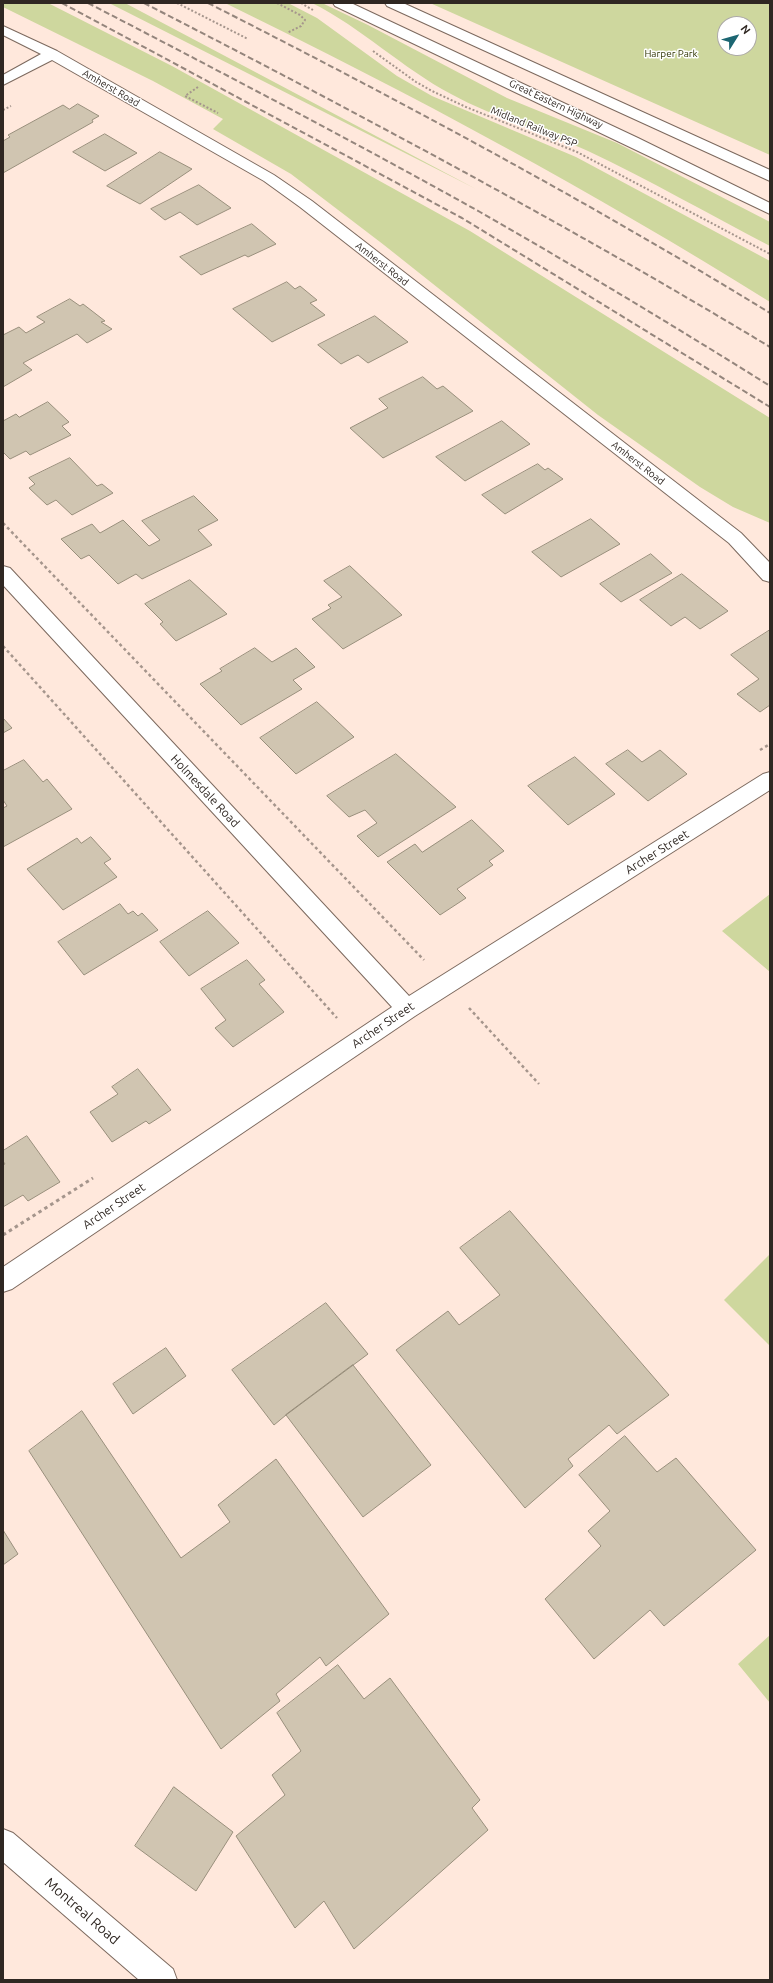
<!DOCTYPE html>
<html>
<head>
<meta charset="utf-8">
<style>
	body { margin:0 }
	#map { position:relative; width:773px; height:1983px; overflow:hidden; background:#ffe8dc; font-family:Ubuntu,sans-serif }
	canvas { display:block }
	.frame { position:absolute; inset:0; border:4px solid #2f2722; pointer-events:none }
	.north { position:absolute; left:717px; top:16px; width:40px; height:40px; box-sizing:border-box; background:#fff; border:1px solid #aca9a7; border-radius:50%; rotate:53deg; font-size:11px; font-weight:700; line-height:16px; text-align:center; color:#2f2722 }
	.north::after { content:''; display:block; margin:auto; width:14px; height:18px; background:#1c6672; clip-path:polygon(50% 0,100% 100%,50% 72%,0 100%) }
</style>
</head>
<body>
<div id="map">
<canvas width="773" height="1983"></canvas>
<div class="frame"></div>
<div class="north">N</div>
</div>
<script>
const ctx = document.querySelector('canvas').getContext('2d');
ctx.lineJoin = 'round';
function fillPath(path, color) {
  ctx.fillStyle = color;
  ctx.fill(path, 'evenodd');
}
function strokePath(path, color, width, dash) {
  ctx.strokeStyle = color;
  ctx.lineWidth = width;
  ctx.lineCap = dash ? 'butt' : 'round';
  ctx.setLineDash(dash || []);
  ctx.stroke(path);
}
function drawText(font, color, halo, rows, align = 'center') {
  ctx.font = font + ' Ubuntu,sans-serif';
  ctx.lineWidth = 3;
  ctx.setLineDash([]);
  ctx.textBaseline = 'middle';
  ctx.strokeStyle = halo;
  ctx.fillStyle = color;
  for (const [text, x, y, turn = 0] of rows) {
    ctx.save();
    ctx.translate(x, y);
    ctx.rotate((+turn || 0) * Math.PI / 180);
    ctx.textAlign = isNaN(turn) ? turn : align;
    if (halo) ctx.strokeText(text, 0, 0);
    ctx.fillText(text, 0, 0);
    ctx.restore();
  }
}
const green = new Path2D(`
	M 3,3 L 48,3 L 172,66 L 470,231 L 770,418 L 770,523 L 733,507 L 700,487 L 598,415 L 384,245 L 291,174 L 213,129 L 223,119 L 153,81 L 3,7 Z
	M 109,3 L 125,3 L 476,189 Z
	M 225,3 L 288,3 L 317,18 L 397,76 L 432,96 L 576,157 L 770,261 L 770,302 C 594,192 412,94 225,3 Z
	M 312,3 L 322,3 L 368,25 L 507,98 L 617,143 L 770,222 L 770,246 C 709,214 649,180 588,151 C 543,130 494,118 451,94 C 402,68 362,28 312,3 Z
	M 430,3 L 770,3 L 770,155 ZM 725,24 L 749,24 L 749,48 L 725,48 Z
	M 770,894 L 770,972 L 722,931 Z
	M 770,1254 L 770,1346 L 724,1300 Z
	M 770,1635 L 770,1703 L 738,1664 Z`);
const building = new Path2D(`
	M 78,104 L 99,116 L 92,120 L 93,122 L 3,173 L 3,141 L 10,137 L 8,135 L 63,105 L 69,109 Z
	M 105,134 L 137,153 L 105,171 L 73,152 Z
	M 160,152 L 192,169 L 140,204 L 107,186 Z
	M 199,185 L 231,208 L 197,225 L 180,212 L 165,220 L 151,209 Z
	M 252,224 L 276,244 L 248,257 L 245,255 L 201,275 L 180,257 Z
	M 287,282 L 295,289 L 300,286 L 317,300 L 310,303 L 325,315 L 272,342 L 233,309 Z
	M 70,299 L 80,306 L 83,304 L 105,321 L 101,322 L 112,329 L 87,343 L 77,334 L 23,363 L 32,370 L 3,387 L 3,335 L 19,327 L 26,333 L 45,322 L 37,317 Z
	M 375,316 L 408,342 L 368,363 L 358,355 L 341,364 L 318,345 Z
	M 423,377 L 437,389 L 443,386 L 473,411 L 383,458 L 350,428 L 388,408 L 379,399 Z
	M 48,402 L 69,422 L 62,426 L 71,435 L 30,455 L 26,451 L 10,459 L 3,452 L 3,421 L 16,414 L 19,417 Z
	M 502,421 L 530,444 L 465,481 L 436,457 Z
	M 70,458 L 97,486 L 102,484 L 113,493 L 72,515 L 56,500 L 47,505 L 29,488 L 35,484 L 29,478 Z
	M 538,464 L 545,470 L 548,468 L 563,479 L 505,514 L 482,495 Z
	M 194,496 L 218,520 L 198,530 L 212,545 L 142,579 L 136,574 L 118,584 L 89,555 L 81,559 L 61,539 L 92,524 L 100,533 L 123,520 L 149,546 L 160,540 L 142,521 Z
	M 591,519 L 620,544 L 561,577 L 532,552 Z
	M 651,554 L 672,573 L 621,602 L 600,584 Z
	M 350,566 L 402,615 L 343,649 L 312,619 L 331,608 L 328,605 L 342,597 L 324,581 Z
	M 682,574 L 728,611 L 700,629 L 685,617 L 671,626 L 640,600 Z
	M 190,580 L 227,614 L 176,641 L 160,624 L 163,622 L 145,604 Z
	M 770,630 L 770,705 L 760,712 L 737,694 L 759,679 L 731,655 Z
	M 255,648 L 272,662 L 296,648 L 315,667 L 293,680 L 302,689 L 241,725 L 200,684 L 222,671 L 220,669 Z
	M 317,702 L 354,737 L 296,774 L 260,738 Z
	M 3,718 L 12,728 L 3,733 Z
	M 628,750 L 642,762 L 660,750 L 687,774 L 648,801 L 606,764 Z
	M 396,754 L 456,807 L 378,857 L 357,836 L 377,823 L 365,810 L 349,817 L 327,796 Z
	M 575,757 L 615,794 L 568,825 L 528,786 Z
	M 24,760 L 43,782 L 47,779 L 72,809 L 3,847 L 3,808 L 7,806 L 3,800 L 3,771 Z
	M 472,820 L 504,851 L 489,861 L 493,865 L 457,889 L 466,898 L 440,915 L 387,862 L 415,844 L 422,852 Z
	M 91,837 L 111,859 L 104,863 L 117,877 L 63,910 L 27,869 L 77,838 L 81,843 Z
	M 120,904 L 128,914 L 133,911 L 138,916 L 142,913 L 158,930 L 84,975 L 58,942 Z
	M 208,911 L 239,943 L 189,976 L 160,942 Z
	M 247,960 L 265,980 L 259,984 L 284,1012 L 233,1047 L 215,1028 L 226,1020 L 201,989 Z
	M 138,1069 L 171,1110 L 149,1124 L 146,1121 L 112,1142 L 90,1112 L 118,1094 L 112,1087 Z
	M 27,1136 L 60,1182 L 28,1201 L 23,1195 L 3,1207 L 3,1165 L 5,1164 L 3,1161 L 3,1151 Z
	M 510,1211 L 669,1395 L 617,1434 L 609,1425 L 568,1459 L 573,1466 L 525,1508 L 396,1350 L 448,1311 L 459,1325 L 500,1295 L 460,1248 Z
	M 326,1303 L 368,1354 L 286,1415 L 274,1425 L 232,1370 Z
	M 166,1348 L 186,1376 L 133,1414 L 113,1384 Z
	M 353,1365 L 431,1465 L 363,1517 L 286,1415 Z
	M 82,1411 L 181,1558 L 230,1522 L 218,1505 L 276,1459 L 389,1614 L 326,1666 L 320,1657 L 276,1694 L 280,1701 L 221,1749 L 29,1451 Z
	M 625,1436 L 657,1472 L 676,1458 L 756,1550 L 664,1626 L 650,1610 L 594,1659 L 545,1599 L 601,1546 L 588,1531 L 610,1511 L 579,1475 Z
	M 3,1530 L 18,1554 L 3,1565 Z
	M 338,1665 L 364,1699 L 390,1678 L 480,1800 L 472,1808 L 488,1830 L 354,1949 L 324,1901 L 295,1928 L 236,1836 L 285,1795 L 272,1775 L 301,1751 L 277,1713 Z
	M 174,1787 L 233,1832 L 196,1891 L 135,1846 Z`);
const pathFar2 = new Path2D(`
	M 177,3 L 248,39
	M 277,3 L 300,15 L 305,20 L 301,26 L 287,33
	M 301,3 L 313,10
	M 373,51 L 416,82 L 432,91 L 466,107 L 577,152 L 770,254
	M 198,87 L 185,96 L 218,113
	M 3,110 L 11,106`);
const pathFar1 = new Path2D(`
	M 3,523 L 424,960
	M 3,646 L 337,1018
	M 760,750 L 770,744
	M 469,1008 L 539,1084`);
const path = new Path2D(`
	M 3,1235 L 93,1178`);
const minor = new Path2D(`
	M 3,26 L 57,51 L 274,175 L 312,201 L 741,533 L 770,563 L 770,582 L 763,580 L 729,543 L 300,207 L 264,181 L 52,60 L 3,85 L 3,75 L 41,54 L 3,35 Z
	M 3,566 L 10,568 L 409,996 L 763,774 L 770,772 L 770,790 L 415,1016 L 12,1289 L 3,1292 L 3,1267 L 392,1007 L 3,585 Z
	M 3,1829 L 13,1833 L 173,1969 L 177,1980 L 139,1980 L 3,1862 Z`);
const highway = new Path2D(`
	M 333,3 L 351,3 L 638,138 L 770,203 L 770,214 L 335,6 Z
	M 385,3 L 403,3 L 770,170 L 770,181 L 387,6 Z`);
const rail = new Path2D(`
	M 62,3 L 462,218 L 770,407
	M 88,3 C 219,71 351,140 480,212 C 578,268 674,326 770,386
	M 144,3 C 356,112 566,224 770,347
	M 208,3 C 399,100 587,201 770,313`);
const farParknames = [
	["Harper Park",671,54]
];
const farStreetnames = [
	["Amherst Road",111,88,30],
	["Great Eastern Highway",556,104,25],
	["Midland Railway PSP",534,127,22],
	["Amherst Road",382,264,38],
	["Amherst Road",638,463,38]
];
const streetNames = [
	["Holmesdale Road",205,791,47],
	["Archer Street",657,852,-32],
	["Archer Street",383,1025,-34],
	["Archer Street",114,1206,-34]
];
const nearStreetnames = [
	["Montreal Road",82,1911,41]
];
fillPath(green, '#ced79e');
fillPath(building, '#d0c5b1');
strokePath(building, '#998f7c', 1);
strokePath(minor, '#7c695e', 2);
strokePath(highway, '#7c695e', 2);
strokePath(pathFar2, '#a5958c', 2, [2, 2]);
strokePath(pathFar1, '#a5958c', 2.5, [3, 3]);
strokePath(path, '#a5958c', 3, [3.5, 3.5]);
fillPath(minor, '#fff');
fillPath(highway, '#fff');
strokePath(rail, '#94857c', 2, [6, 3]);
drawText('10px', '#2f3402', '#fff', farParknames);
drawText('10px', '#2f2722', '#fff', farStreetnames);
drawText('12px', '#2f2722', '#fff', streetNames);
drawText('14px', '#2f2722', '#fff', nearStreetnames);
</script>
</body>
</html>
